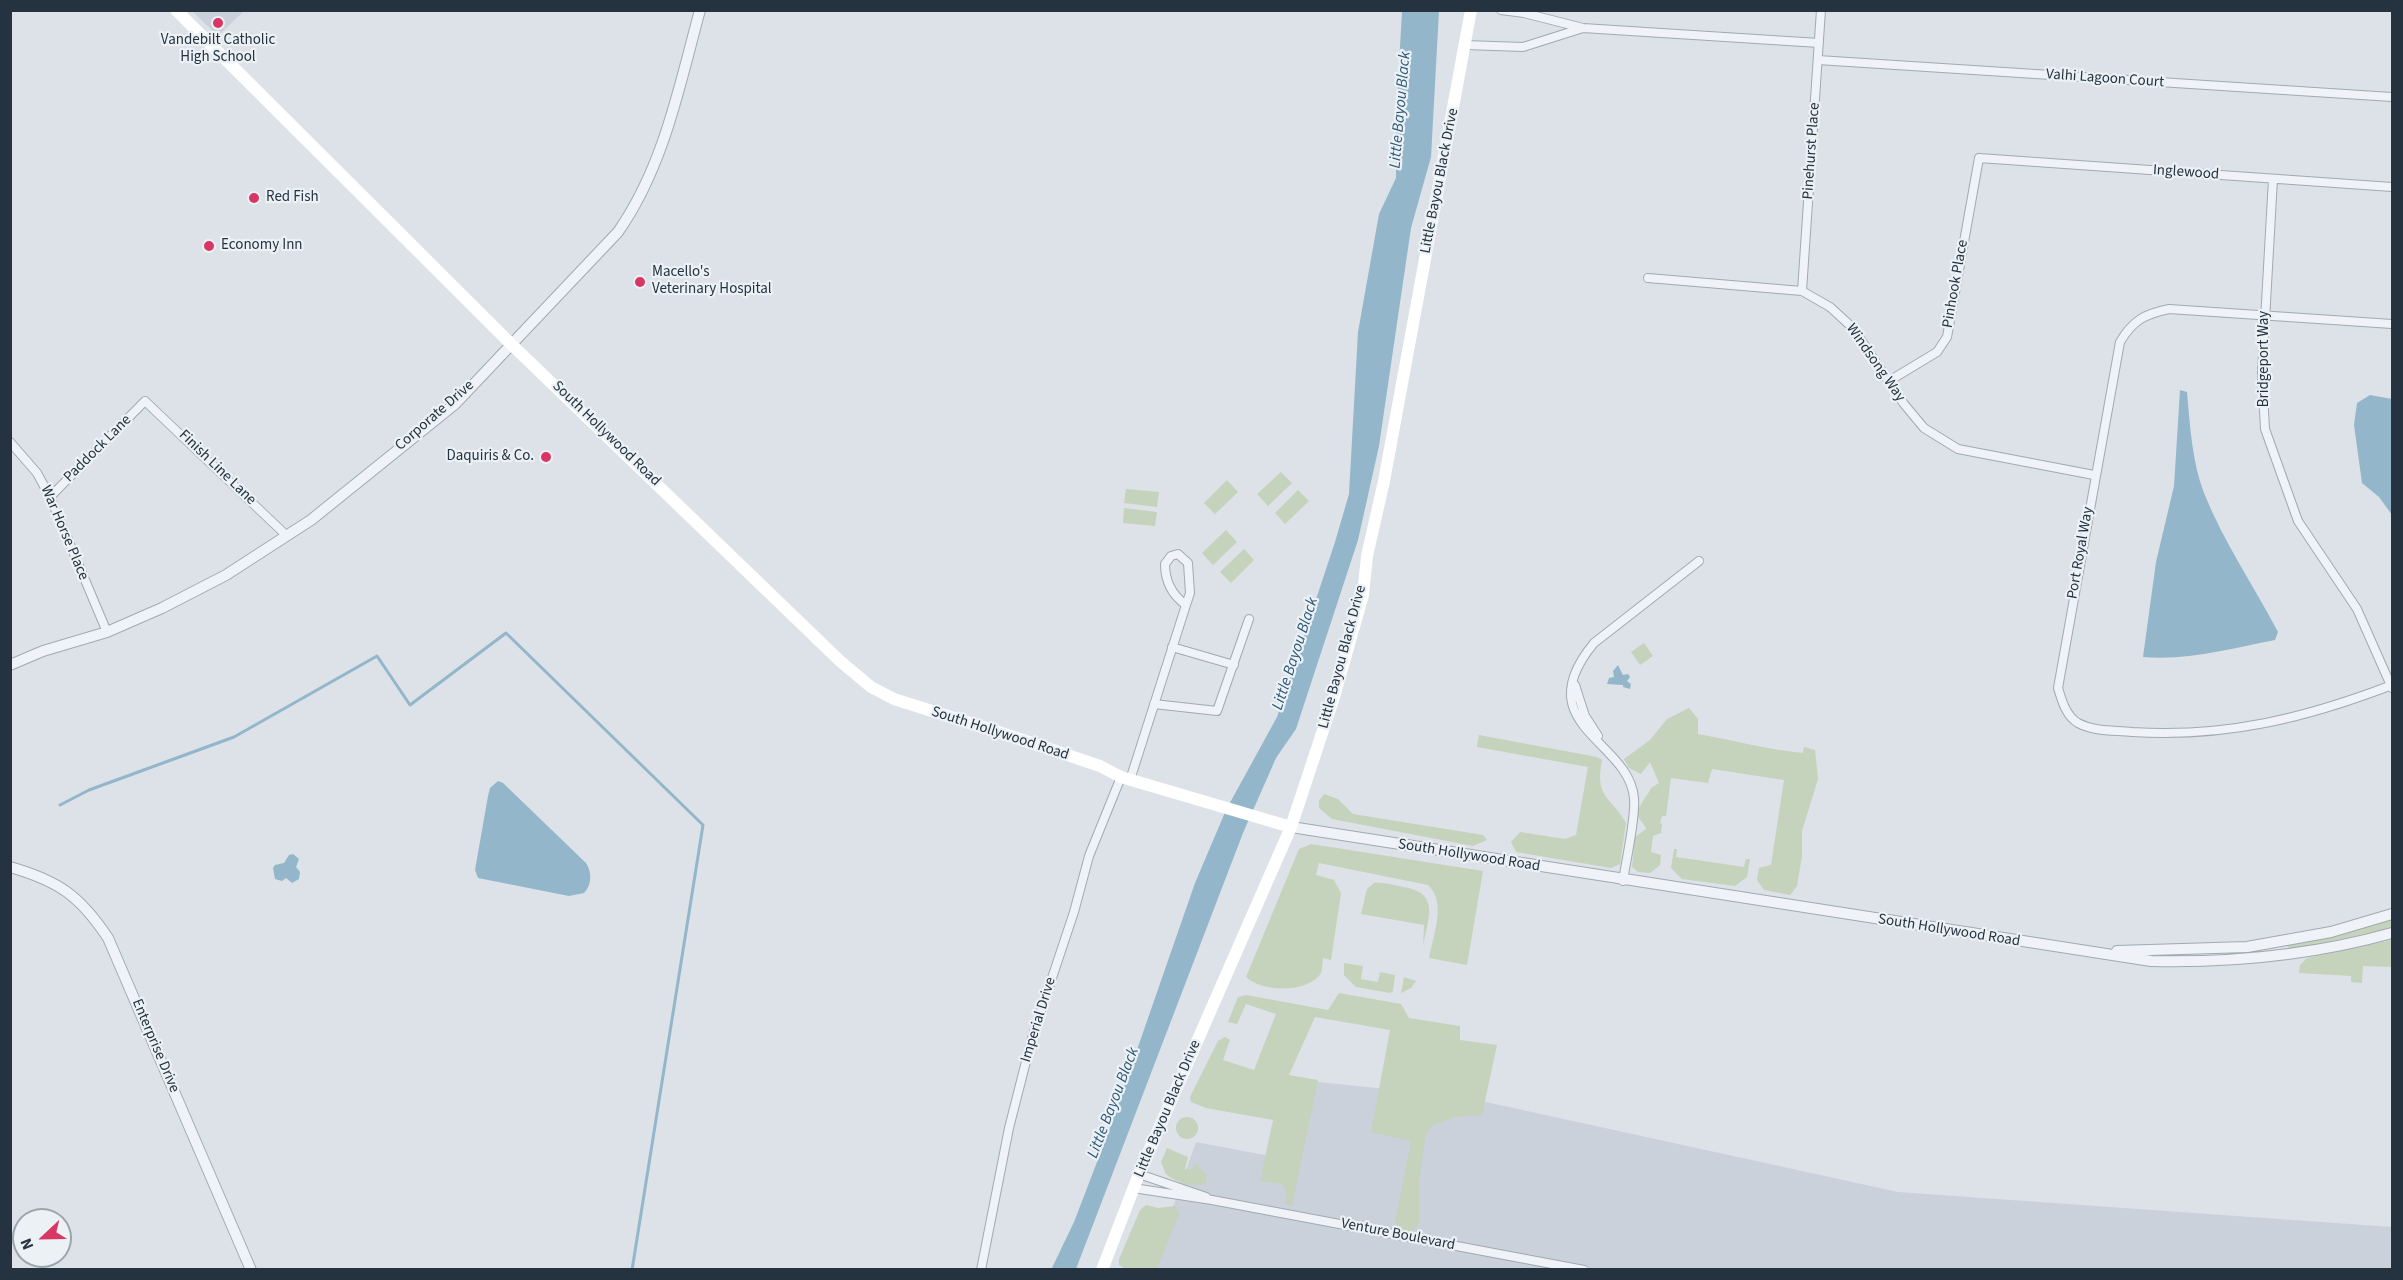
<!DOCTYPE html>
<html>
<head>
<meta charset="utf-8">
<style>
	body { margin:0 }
	#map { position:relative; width:2403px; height:1280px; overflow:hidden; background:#dce2e7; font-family:"Source Sans 3",sans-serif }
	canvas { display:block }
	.frame { position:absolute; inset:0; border:12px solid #25323f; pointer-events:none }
	.north { position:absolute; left:12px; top:1208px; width:60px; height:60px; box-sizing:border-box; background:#ebf1f5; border:2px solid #9ca5ac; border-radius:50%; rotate:248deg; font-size:16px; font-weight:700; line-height:24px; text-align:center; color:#25323f }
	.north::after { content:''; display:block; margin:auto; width:21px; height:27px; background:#d83664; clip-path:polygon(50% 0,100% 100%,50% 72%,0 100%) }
</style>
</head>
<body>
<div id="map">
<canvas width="2403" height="1280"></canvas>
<div class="frame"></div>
<div class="north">N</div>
</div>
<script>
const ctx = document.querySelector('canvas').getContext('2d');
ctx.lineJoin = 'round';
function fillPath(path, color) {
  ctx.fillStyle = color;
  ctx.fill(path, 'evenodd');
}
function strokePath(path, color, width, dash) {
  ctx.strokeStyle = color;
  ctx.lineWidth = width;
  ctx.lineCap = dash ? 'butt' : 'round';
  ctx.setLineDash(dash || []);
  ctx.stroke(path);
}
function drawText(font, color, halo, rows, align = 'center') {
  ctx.font = font + ' "Source Sans 3",sans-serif';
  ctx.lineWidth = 4.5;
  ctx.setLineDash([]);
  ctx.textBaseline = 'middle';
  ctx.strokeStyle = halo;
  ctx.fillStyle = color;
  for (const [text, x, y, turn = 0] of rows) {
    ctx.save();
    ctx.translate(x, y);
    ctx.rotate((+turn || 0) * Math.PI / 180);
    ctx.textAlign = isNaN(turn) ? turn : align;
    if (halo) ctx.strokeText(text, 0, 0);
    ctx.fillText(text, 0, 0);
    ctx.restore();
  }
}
const built = new Path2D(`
	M 192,11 L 244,11 L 218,36 Z
	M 1309,1081 L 1463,1097 L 1898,1192 L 2392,1227 L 2392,1270 L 1151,1270 L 1196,1142 L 1291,1160 Z`);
const green = new Path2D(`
	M 1281,472 L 1292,483 L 1268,506 L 1257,494 Z
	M 1227,480 L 1238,492 L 1215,514 L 1204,503 Z
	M 1126,489 L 1159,492 L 1157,507 L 1124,503 Z
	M 1298,490 L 1309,501 L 1285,524 L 1275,513 Z
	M 1124,508 L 1157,512 L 1155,526 L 1123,523 Z
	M 1226,530 L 1237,542 L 1213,565 L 1202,553 Z
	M 1244,549 L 1254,560 L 1231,583 L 1220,572 Z
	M 1644,643 L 1653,656 L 1640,665 L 1631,652 Z
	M 1689,708 L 1698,719 L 1698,734 C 1733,740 1768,750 1803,753 L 1804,747 L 1815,750 L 1818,779 L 1802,831 L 1802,856 L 1797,886 L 1790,895 L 1764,890 L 1757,880 L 1759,868 L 1771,865 L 1784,780 L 1712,769 L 1708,783 L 1671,778 L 1666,816 L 1662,816 L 1660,823 L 1662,824 L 1661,833 L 1653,836 L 1651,852 L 1661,855 L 1660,865 L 1650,873 L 1638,872 L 1632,867 L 1635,837 L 1646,829 C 1644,823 1640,821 1638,816 C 1635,809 1649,794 1651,788 L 1659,783 L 1650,762 L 1641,774 L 1629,768 L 1624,759 L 1650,740 L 1667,719 Z
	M 1479,735 L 1597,757 L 1602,760 C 1594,799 1612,797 1626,823 L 1620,864 L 1611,868 L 1516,852 L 1511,842 L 1520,832 L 1565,839 L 1576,835 L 1588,767 L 1477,747 Z
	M 1324,794 L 1338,799 L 1353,814 L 1483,835 L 1487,840 L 1473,846 L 1332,819 L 1319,808 L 1319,801 Z
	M 1311,844 L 1483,871 L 1467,965 L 1429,958 C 1433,936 1447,902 1428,885 L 1319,863 L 1316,875 L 1334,880 L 1341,893 L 1331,960 L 1323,958 C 1322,964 1323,972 1319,976 C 1303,993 1262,992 1246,977 L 1299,849 Z
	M 1674,849 L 1677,849 L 1676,857 L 1744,867 L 1746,859 L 1750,859 L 1747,877 L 1735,886 L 1682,879 L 1671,868 Z
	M 1374,883 C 1384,882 1394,885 1403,887 C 1441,893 1428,918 1423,947 L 1424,925 L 1361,914 L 1367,889 Z
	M 2392,916 L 2392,928 L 2290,950 L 2287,945 L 2288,943 Z
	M 2392,940 L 2392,967 L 2363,966 L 2362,983 L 2351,982 L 2351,976 L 2299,973 L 2300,965 L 2307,958 Z
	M 1344,963 L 1363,966 L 1361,979 L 1378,982 L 1380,972 L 1395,975 L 1393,991 L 1390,993 L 1356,987 L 1344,975 Z
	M 1404,977 L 1416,981 L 1411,988 L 1401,993 Z
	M 1339,993 L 1401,1004 L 1409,1018 L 1460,1026 L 1460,1040 L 1497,1045 L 1482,1115 L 1453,1117 L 1431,1127 L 1426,1134 L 1419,1180 L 1419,1223 L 1411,1232 L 1401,1230 L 1395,1223 L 1411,1141 L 1371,1132 L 1390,1030 L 1315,1017 L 1289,1075 L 1318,1080 L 1292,1206 L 1285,1204 L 1286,1191 L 1282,1184 L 1260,1181 L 1273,1120 L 1206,1108 L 1191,1102 L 1190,1097 L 1218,1041 L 1225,1037 L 1230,1040 L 1223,1060 L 1254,1070 L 1276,1014 L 1246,1004 L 1237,1024 L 1228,1022 L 1238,997 L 1246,995 L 1328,1010 Z
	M1176 1128a11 11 0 1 1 22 0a11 11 0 1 1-22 0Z
	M 1167,1148 L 1188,1157 L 1185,1169 L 1191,1170 L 1195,1163 C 1200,1170 1210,1173 1206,1183 C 1194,1189 1175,1182 1166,1174 L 1161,1162 Z
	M 1146,1205 L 1158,1208 L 1175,1206 L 1179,1214 L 1157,1269 L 1126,1269 L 1119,1265 L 1119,1259 L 1140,1210 Z`);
const water = new Path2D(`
	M 1402,11 L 1439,11 L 1431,157 L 1411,228 L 1379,446 L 1358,540 L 1296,729 L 1276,758 L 1243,833 L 1076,1269 L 1051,1270 L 1074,1222 L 1107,1136 L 1195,883 L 1226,810 L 1277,717 L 1335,542 L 1349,494 L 1358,332 L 1379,214 L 1396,178 L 1396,119 Z
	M 2180,390 L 2187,392 C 2190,425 2192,462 2204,493 C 2223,541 2254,586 2278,632 L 2275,640 C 2233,648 2187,661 2143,657 L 2156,562 L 2174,486 Z
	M 2370,395 L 2392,399 L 2392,515 L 2379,497 L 2362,483 L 2354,425 L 2357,403 Z
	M 1618,665 L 1623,675 L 1628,674 L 1630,677 L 1627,681 L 1631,684 L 1630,689 L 1623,687 L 1623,685 L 1607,684 L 1609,678 L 1614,677 L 1613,671 Z
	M 498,781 L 503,783 L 586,863 C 592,872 592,885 584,893 L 569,896 L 478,878 L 475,870 L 488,796 L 490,788 Z
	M 293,854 L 299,859 L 296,867 L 300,872 L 299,879 L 292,883 L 286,878 L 282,881 L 275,879 L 273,868 L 275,865 L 284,863 L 289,855 Z`);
const stream = new Path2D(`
	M 60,805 L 89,790 L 234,737 L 377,656 L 410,705 L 506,633 L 703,825 L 632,1270`);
const minor = new Path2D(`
	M 1501,10 L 1524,13 L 1583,28 L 1819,43
	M 1465,45 L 1523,47 L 1583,28
	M 1818,60 L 2392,97
	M 2273,179 L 2262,373 L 2265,429 L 2298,521 L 2357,609 L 2392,688
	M 1648,278 L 1802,291 L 1830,307 L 1853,328 L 1904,404 L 1924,428 L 1958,449 L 2094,475
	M 1802,291 L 1821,10
	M 2392,324 L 2169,309 C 2145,314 2133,320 2120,342 L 2058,688 C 2062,701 2066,716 2078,723 C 2095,732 2114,730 2132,732 C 2225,738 2306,718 2392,685
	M 1889,381 L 1937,352 L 1947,337 L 1979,158 L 2392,187
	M 10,442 L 37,473 L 50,497 L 107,632
	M 50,497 L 145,401 L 287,536
	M 1172,647 L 1234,665
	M 1575,685 L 1585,716 L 1598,736
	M 1154,704 L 1217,711 L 1249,619
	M 1130,780 L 1186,605 L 1190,593 L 1188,563 L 1178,554 L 1171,556 L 1165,564 C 1165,581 1172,595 1186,605
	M 1623,881 C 1626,860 1636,818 1634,798 C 1629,740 1526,725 1594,643 L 1699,561
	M 1139,1174 L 1206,1197
	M 1133,1188 L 1212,1200 L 1584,1270
	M 981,1270 L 1009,1128 L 1032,1038 L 1074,912 L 1089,856 L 1121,777`);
const tertiary = new Path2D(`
	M 10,665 L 43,651 L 107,632 L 162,608 L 226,575 L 311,520 L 455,404 L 618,232 C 664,166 679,87 700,10
	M 1291,827 L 2151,961 C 2233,963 2313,955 2392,933
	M 10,867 C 59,881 80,896 108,938 L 251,1270
	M 2117,951 L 2247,947 L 2331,932 L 2392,914`);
const secondary = new Path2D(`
	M 176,10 L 511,344 L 840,661 L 871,687 L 894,699 L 1011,736 L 1100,766 L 1121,777 L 1291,827
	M 1102,1270 L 1139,1174 L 1291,827 L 1334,697 L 1363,595 L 1367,556 L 1384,481 L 1471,10`);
const markers = [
	[218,23,6,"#d83664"],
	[254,198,6,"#d83664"],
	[209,246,6,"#d83664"],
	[640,282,6,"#d83664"],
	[546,457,6,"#d83664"]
];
const poiNames = [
	["Vandebilt Catholic",218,41,"center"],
	["High School",218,58,"center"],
	["Red Fish",266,198],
	["Economy Inn",221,246],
	["Macello's",652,273],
	["Veterinary Hospital",652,290],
	["Daquiris & Co.",534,457,"right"]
];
const streetNames = [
	["Valhi Lagoon Court",2105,79,4],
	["Pinehurst Place",1812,151,-86],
	["Inglewood",2186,173,4],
	["Little Bayou Black Drive",1440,181,-79],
	["Pinhook Place",1956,284,-80],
	["Bridgeport Way",2265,359,-90],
	["Windsong Way",1875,363,55],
	["Corporate Drive",435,416,-41],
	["South Hollywood Road",606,434,44],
	["Paddock Lane",98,449,-45],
	["Finish Line Lane",217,468,44],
	["War Horse Place",64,533,67],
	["Port Royal Way",2081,553,-80],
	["Little Bayou Black Drive",1343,657,-75],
	["South Hollywood Road",1000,734,18],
	["South Hollywood Road",1469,856,9],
	["South Hollywood Road",1949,931,9],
	["Imperial Drive",1039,1020,-73],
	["Enterprise Drive",155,1046,67],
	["Little Bayou Black Drive",1168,1109,-67],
	["Venture Boulevard",1398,1235,11]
];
const waterNames = [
	["Little Bayou Black",1401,110,-85],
	["Little Bayou Black",1296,654,-72],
	["Little Bayou Black",1114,1103,-69]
];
fillPath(built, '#cad1da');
fillPath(green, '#c5d2bc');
fillPath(water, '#94b6cb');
strokePath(stream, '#94b6cb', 3);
strokePath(minor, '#a1aab1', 10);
strokePath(tertiary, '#a1aab1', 12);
strokePath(minor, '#eff2f6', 8);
strokePath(tertiary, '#eff2f6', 10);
strokePath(secondary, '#fff', 12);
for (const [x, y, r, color] of markers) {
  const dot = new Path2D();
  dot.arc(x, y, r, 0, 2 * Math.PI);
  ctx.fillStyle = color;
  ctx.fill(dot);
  strokePath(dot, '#ebf1f5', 2);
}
drawText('15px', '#25323f', '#ebf1f5', poiNames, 'left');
drawText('15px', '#25323f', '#ebf1f5', streetNames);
drawText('italic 16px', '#2c5775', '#ebf1f5', waterNames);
</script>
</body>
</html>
